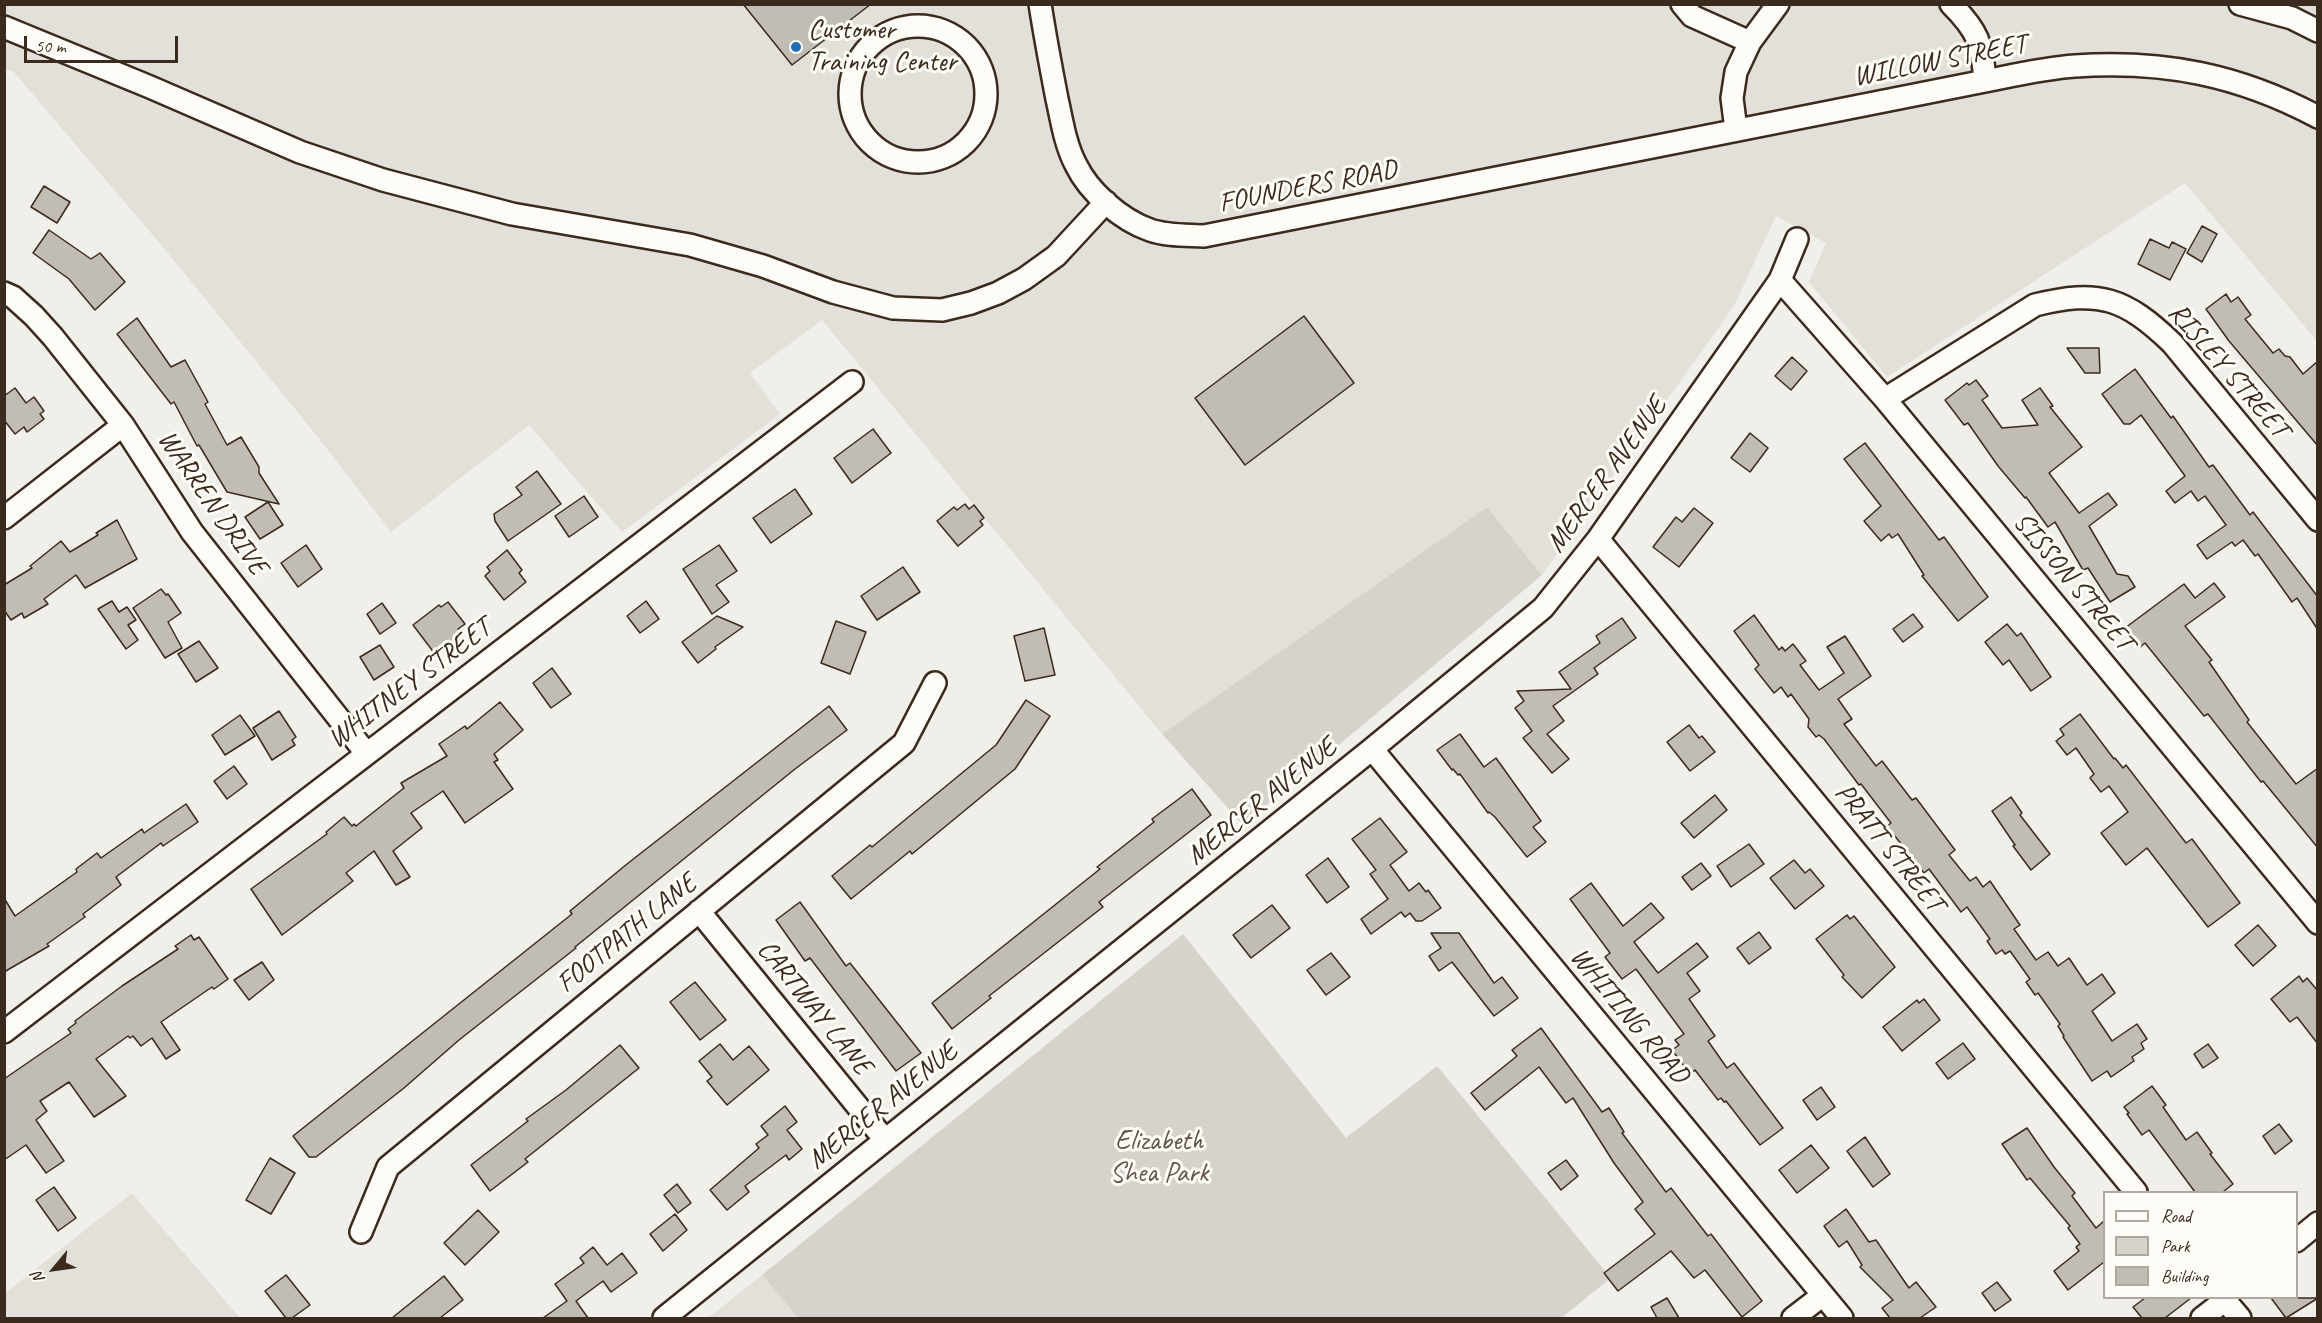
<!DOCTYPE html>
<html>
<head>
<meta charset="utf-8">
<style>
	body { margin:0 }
	#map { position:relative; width:2322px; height:1323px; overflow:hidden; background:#f1efea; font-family:Caveat,sans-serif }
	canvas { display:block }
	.frame { position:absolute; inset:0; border:6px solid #3b2a1e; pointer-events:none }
	.legend { position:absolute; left:2103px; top:1191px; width:195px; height:108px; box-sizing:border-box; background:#fdfcf7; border:2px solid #afa8a0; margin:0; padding:8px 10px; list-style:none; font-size:18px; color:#3b2a1e }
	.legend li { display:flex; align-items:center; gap:12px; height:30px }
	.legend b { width:30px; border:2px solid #afa8a0 }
	.north { position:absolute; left:24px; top:1239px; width:60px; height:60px; -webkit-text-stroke:4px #fdfcf7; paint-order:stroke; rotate:241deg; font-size:16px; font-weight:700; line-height:24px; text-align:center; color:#3b2a1e }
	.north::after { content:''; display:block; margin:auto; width:21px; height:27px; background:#3b2a1e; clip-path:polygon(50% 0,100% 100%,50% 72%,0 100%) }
	.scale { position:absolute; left:24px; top:36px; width:154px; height:27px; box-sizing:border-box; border:3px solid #3b2a1e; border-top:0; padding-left:8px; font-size:18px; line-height:21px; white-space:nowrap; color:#3b2a1e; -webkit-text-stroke:4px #fdfcf7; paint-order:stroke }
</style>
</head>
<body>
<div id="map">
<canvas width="2322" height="1323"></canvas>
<div class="frame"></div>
<ul class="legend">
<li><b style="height:8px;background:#fdfcf7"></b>Road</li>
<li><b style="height:16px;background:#d7d2cc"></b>Park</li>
<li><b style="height:16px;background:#c1bcb4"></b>Building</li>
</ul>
<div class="north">N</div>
<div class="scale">50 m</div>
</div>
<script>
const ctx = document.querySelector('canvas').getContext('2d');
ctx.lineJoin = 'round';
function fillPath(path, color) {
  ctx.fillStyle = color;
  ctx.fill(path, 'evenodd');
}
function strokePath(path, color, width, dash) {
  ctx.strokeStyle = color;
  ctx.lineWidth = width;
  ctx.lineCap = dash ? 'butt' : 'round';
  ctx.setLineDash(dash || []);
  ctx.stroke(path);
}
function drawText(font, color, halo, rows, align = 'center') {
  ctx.font = font + ' Caveat,sans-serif';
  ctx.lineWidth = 6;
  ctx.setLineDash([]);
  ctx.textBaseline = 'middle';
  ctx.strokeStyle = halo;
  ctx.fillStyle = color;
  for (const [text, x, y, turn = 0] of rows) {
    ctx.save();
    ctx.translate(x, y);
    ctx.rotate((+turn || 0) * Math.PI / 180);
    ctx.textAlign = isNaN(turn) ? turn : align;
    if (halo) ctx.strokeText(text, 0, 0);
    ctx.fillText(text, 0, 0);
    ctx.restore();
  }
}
const built = new Path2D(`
	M 5,4 L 2317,5 L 2317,341 L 2185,183 L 1887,377 L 1809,282 L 1826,243 L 1776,216 L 1734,306 L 1542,575 L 1487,507 L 1162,734 L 822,320 L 750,373 L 780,414 L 622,532 L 529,425 L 391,532 L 317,436 L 167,252 L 13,71 L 5,70 Z
	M 132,1193 L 240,1318 L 5,1318 L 5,1293 Z
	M 762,1275 L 798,1318 L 708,1318 Z`);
const green = new Path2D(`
	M 1487,507 L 1542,575 L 1243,825 L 1162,734 Z
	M 1183,934 L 1346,1138 L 1437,1066 L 1611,1278 L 1561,1318 L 798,1318 L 762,1275 Z`);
const building = new Path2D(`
	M 743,4 L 871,4 L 792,65 Z
	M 44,186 L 70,202 L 57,223 L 31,207 Z
	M 2202,226 L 2217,234 L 2202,262 L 2187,253 Z
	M 49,230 L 91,259 L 100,253 L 125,282 L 95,310 L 69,279 L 33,253 Z
	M 2150,239 L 2169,248 L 2172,242 L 2186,249 L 2170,280 L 2138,264 Z
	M 2226,294 L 2231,302 L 2238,297 L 2251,315 L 2245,319 L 2273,353 L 2279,349 L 2285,356 L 2290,357 L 2303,374 L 2318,361 L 2318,446 L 2229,341 L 2206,309 Z
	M 1304,316 L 1354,383 L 1245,465 L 1195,398 Z
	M 137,318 L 171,367 L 185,360 L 208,402 L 205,404 L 227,445 L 241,437 L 259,467 L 259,473 L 279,504 L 227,492 L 199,445 L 197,446 L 174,402 L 171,404 L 117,334 Z
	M 2067,348 L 2099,348 L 2100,373 L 2085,373 Z
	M 1792,357 L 1807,371 L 1791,390 L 1775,376 Z
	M 2135,369 L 2171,418 L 2173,416 L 2209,467 L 2213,465 L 2250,515 L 2253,512 L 2318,597 L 2318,630 L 2297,598 L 2292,602 L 2258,554 L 2255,556 L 2243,540 L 2235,546 L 2232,542 L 2207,559 L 2197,545 L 2226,525 L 2205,496 L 2198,501 L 2191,491 L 2175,503 L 2166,491 L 2185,476 L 2141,415 L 2130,424 L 2124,424 L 2102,394 Z
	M 1976,380 L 1988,396 L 1982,400 L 2002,428 L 2038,425 L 2022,400 L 2040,388 L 2053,406 L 2050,407 L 2082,447 L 2049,473 L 2079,513 L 2108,493 L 2117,505 L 2089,526 L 2117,574 L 2128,576 L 2135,587 L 2110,602 L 2088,568 L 2083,570 L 2055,522 L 2048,527 L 2026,497 L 2025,498 L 1998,466 L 1968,423 L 1964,425 L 1945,400 L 1967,383 L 1969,385 Z
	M 15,388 L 26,403 L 34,397 L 44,411 L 40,414 L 44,419 L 27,432 L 24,427 L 15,434 L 4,420 L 4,396 Z
	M 873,429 L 891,453 L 852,483 L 834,458 Z
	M 1750,433 L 1768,448 L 1750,472 L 1731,458 Z
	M 1865,443 L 1939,540 L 1944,537 L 1988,597 L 1958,621 L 1922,576 L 1924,575 L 1898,534 L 1892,538 L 1889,534 L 1881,541 L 1864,521 L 1881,506 L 1844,459 Z
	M 537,471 L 561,504 L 508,541 L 495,521 L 494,514 L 522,495 L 516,487 Z
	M 795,489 L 812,514 L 771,543 L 753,518 Z
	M 584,496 L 598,517 L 569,537 L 555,516 Z
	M 268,502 L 283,525 L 260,539 L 245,517 Z
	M 965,504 L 969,509 L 974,505 L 984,518 L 980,521 L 983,525 L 958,546 L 937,521 L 954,507 L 957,510 Z
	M 1694,508 L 1713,523 L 1679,567 L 1653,547 L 1676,517 L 1682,522 Z
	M 117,520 L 137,559 L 85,588 L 76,575 L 44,599 L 48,604 L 24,618 L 22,613 L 11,620 L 4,610 L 4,585 L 32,568 L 30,566 L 61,541 L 70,552 L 98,535 L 96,533 Z
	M 306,545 L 322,569 L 298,587 L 281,563 Z
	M 719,545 L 737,571 L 716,585 L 729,602 L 712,614 L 683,569 Z
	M 507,550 L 522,570 L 519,573 L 526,582 L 504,600 L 485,576 L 490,571 L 487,567 Z
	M 903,567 L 920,592 L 877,620 L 861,596 Z
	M 2214,583 L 2225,597 L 2185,626 L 2212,660 L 2209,662 L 2249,720 L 2247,722 L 2296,784 L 2318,768 L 2318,848 L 2263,781 L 2261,782 L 2208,714 L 2204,716 L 2145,643 L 2140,647 L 2125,628 L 2184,584 L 2195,598 Z
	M 161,589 L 166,595 L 168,594 L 181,613 L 168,622 L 182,648 L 165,658 L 133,608 Z
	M 112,601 L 119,612 L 127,607 L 136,620 L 128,625 L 138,640 L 126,649 L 98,609 Z
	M 646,601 L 659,619 L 640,633 L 627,616 Z
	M 448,602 L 465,624 L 458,629 L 461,633 L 435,654 L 413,625 L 439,605 L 441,607 Z
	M 382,603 L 396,623 L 380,634 L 367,614 Z
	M 1913,614 L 1923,627 L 1903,642 L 1893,629 Z
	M 1754,615 L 1779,650 L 1782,647 L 1785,651 L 1793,644 L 1806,661 L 1800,665 L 1819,690 L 1844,673 L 1827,647 L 1845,636 L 1871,676 L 1838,699 L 1852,719 L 1844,724 L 1876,766 L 1882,761 L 1912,800 L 1916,798 L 1955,850 L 1949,855 L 1970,881 L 1976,877 L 1983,887 L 1990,881 L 2020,925 L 2014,929 L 2036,960 L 2048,952 L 2058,966 L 2069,958 L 2087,985 L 2102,974 L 2115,993 L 2092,1011 L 2112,1041 L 2137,1024 L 2147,1039 L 2141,1043 L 2144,1049 L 2132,1057 L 2134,1061 L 2111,1077 L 2107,1071 L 2092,1081 L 2063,1037 L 2064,1036 L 2058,1026 L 2060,1024 L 2038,993 L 2035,995 L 2026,982 L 2030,979 L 2010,951 L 2005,954 L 2002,950 L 1996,954 L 1987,941 L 1990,939 L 1967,907 L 1961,912 L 1929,869 L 1924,873 L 1887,826 L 1891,823 L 1861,784 L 1859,785 L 1824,739 L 1819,735 L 1816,737 L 1808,727 L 1809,719 L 1791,694 L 1788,697 L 1781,687 L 1774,693 L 1755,669 L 1759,665 L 1734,631 Z
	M 717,616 L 743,627 L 715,647 L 716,649 L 698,663 L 682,642 Z
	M 1622,618 L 1636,638 L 1594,668 L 1598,674 L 1553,706 L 1564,721 L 1547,734 L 1569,759 L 1552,773 L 1523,738 L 1532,731 L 1515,708 L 1524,701 L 1517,691 L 1571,689 L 1559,672 L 1600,643 L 1596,636 Z
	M 836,621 L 866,632 L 850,674 L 821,663 Z
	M 2007,624 L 2017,636 L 2021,633 L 2051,677 L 2031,691 L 2009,660 L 2003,665 L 1985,642 Z
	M 1044,628 L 1055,675 L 1025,681 L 1014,636 Z
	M 199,641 L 218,668 L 196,682 L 178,654 Z
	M 380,645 L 394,667 L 374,680 L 360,657 Z
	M 552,668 L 571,694 L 551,708 L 533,683 Z
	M 1026,700 L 1050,716 L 1015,769 L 912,854 L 910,851 L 851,899 L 832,876 L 870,845 L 872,847 L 996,745 Z
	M 500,702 L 523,730 L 494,754 L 498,760 L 494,762 L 513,789 L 465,823 L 443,791 L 411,813 L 422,828 L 393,851 L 410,877 L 396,885 L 374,851 L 346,873 L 353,881 L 282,935 L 251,889 L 327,834 L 326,832 L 344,817 L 352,826 L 354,824 L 356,826 L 404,788 L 401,783 L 447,756 L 439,744 L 465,726 L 467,729 Z
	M 829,706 L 847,730 L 795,769 L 575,947 L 576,948 L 459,1040 L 404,1088 L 316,1157 L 309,1157 L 293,1136 L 572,914 L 570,911 L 627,864 Z
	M 279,711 L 296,737 L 292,740 L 295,745 L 272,760 L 253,728 Z
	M 2080,714 L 2114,759 L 2115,758 L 2123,768 L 2126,765 L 2186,843 L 2192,839 L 2240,903 L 2208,927 L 2147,848 L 2126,865 L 2101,833 L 2128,812 L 2109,786 L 2101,792 L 2090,778 L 2094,774 L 2076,748 L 2067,755 L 2056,741 L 2064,735 L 2060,729 Z
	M 240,715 L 255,736 L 225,755 L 212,735 Z
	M 1689,725 L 1699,738 L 1702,736 L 1715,752 L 1690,771 L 1667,742 Z
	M 1460,734 L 1484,767 L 1496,758 L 1541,821 L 1533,827 L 1546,842 L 1527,857 L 1495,817 L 1489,812 L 1488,813 L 1460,774 L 1458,775 L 1453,769 L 1452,770 L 1437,750 Z
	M 234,766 L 247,784 L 227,799 L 214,781 Z
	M 1192,789 L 1211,815 L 1099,902 L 1103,907 L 989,996 L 991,998 L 952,1029 L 932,1003 L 1100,869 L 1097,867 L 1154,822 L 1152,819 Z
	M 1715,795 L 1727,810 L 1694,838 L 1681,823 Z
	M 2011,797 L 2022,813 L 2020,815 L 2050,854 L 2031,870 L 2013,846 L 2015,845 L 1992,811 Z
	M 186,804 L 198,822 L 163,846 L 161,843 L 116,877 L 121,885 L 83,914 L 85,917 L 47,944 L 49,946 L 4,972 L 4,898 L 15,916 L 77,872 L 76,869 L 97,853 L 101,858 L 142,829 L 144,833 Z
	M 1380,818 L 1407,852 L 1390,865 L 1409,891 L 1419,883 L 1426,892 L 1428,890 L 1441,908 L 1422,921 L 1416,921 L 1410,913 L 1405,917 L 1401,912 L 1371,934 L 1361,919 L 1388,899 L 1370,874 L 1376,870 L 1352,839 Z
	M 1749,844 L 1764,864 L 1731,887 L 1717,866 Z
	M 1328,858 L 1349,887 L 1327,903 L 1306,875 Z
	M 1794,860 L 1805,873 L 1810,869 L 1824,886 L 1795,909 L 1770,878 Z
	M 1701,863 L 1711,876 L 1692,890 L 1682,877 Z
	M 1591,883 L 1623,926 L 1651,903 L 1664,918 L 1634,942 L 1658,973 L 1697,943 L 1708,957 L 1687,973 L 1700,991 L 1689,999 L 1715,1036 L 1708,1041 L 1727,1068 L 1734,1063 L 1783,1128 L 1760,1145 L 1726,1101 L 1724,1102 L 1721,1098 L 1718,1100 L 1695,1070 L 1690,1074 L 1672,1050 L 1679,1045 L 1675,1040 L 1684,1034 L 1636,969 L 1622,979 L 1605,957 L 1610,953 L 1570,899 Z
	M 800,902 L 846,966 L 850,963 L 921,1053 L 896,1071 L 810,958 L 805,961 L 776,920 Z
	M 1272,905 L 1290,928 L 1251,958 L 1233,935 Z
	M 1847,915 L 1850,919 L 1854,916 L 1895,967 L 1862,998 L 1842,977 L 1844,975 L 1816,939 Z
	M 2258,925 L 2276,946 L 2253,966 L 2235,945 Z
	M 1759,932 L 1771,948 L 1749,964 L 1737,948 Z
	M 1431,933 L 1459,933 L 1494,983 L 1502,977 L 1518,998 L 1494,1016 L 1452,962 L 1439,971 L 1429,956 L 1441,948 Z
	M 191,935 L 194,940 L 199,937 L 228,979 L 214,989 L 212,987 L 161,1022 L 180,1050 L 166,1059 L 152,1038 L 141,1046 L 133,1036 L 130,1038 L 128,1036 L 96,1059 L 126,1096 L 94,1117 L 69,1082 L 40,1101 L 47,1111 L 36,1120 L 64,1161 L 46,1173 L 26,1145 L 4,1160 L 4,1079 L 71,1033 L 68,1029 L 76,1023 L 75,1021 L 122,986 L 178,949 L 175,946 Z
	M 1331,953 L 1350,977 L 1326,995 L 1307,970 Z
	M 262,962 L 274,980 L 249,1000 L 234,980 Z
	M 2299,976 L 2303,982 L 2307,978 L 2318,991 L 2318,1044 L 2297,1017 L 2290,1022 L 2271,999 Z
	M 695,982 L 726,1020 L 700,1040 L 670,1002 Z
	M 1924,999 L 1940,1020 L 1902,1051 L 1883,1027 L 1917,1000 L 1919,1003 Z
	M 1541,1028 L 1602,1112 L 1609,1108 L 1624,1132 L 1622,1133 L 1666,1192 L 1671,1188 L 1708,1236 L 1711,1234 L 1762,1301 L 1742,1317 L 1705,1270 L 1694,1278 L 1671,1251 L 1618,1291 L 1604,1273 L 1655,1234 L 1635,1209 L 1643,1202 L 1614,1163 L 1573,1098 L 1566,1103 L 1539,1067 L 1485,1110 L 1471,1093 L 1517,1056 L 1512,1050 Z
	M 1963,1043 L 1975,1059 L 1948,1079 L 1936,1063 Z
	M 720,1044 L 733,1060 L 749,1046 L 769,1070 L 727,1105 L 707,1081 L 712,1077 L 699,1061 Z
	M 2208,1044 L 2218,1058 L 2203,1068 L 2194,1054 Z
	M 620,1045 L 639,1068 L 525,1159 L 528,1162 L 490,1191 L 471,1165 L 528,1121 L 526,1119 L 566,1090 Z
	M 2152,1086 L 2166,1105 L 2163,1107 L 2186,1140 L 2197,1132 L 2212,1153 L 2210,1154 L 2233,1184 L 2223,1192 L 2195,1192 L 2149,1130 L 2142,1135 L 2127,1114 L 2129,1113 L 2124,1107 Z
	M 1821,1087 L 1835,1107 L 1817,1120 L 1803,1100 Z
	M 785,1106 L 797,1122 L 787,1130 L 802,1149 L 789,1160 L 786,1155 L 745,1186 L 749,1192 L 727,1210 L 710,1190 L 759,1148 L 756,1144 L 768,1135 L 761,1126 Z
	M 2279,1124 L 2292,1141 L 2275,1154 L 2263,1136 Z
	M 2027,1128 L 2054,1167 L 2075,1193 L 2072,1196 L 2096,1228 L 2104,1221 L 2104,1262 L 2068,1290 L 2054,1271 L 2079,1251 L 2076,1247 L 2080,1244 L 2068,1228 L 2070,1226 L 2030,1178 L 2027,1180 L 2002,1144 Z
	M 1865,1137 L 1890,1174 L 1873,1187 L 1847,1151 Z
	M 1811,1145 L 1829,1168 L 1797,1193 L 1779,1170 Z
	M 270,1158 L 295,1173 L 271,1214 L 246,1200 Z
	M 1566,1160 L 1578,1176 L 1561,1190 L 1548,1173 Z
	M 677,1184 L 691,1203 L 678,1213 L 664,1195 Z
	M 54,1187 L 76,1218 L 58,1231 L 36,1200 Z
	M 1846,1209 L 1869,1242 L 1876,1240 L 1909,1288 L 1916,1282 L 1936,1307 L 1920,1318 L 1890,1318 L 1882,1308 L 1893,1300 L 1860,1267 L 1862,1265 L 1847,1241 L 1839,1247 L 1824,1226 Z
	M 478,1210 L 499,1232 L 465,1265 L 444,1243 Z
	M 675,1214 L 687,1230 L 663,1251 L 650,1234 Z
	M 593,1247 L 607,1265 L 622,1253 L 637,1273 L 611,1292 L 603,1281 L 576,1301 L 588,1318 L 543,1318 L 567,1301 L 555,1284 L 584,1263 L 580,1258 Z
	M 286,1275 L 310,1305 L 292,1318 L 286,1318 L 265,1291 Z
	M 444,1276 L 463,1300 L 440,1318 L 392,1318 Z
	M 1997,1282 L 2011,1300 L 1995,1311 L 1982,1293 Z
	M 1667,1298 L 1679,1318 L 1657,1318 L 1651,1307 Z
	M 2145,1298 L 2191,1298 L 2165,1318 L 2142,1318 L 2133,1307 Z
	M 2271,1298 L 2318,1298 L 2286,1318 Z`);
const minor = new Path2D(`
	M 1040,4 C 1045,36 1051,68 1057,99 C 1062,121 1065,144 1076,165 C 1089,192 1121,220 1150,230 C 1167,236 1186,235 1204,236 L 1985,81 C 2015,75 2045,68 2075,66 C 2164,60 2239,75 2318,117
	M 1682,4 L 1692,16 L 1750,42 L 1736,72 L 1732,98 L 1736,130
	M 1951,4 C 1978,31 1982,43 1985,81
	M 2240,4 L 2292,18 L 2318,31
	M850 94a68 68 0 1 1 136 0a68 68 0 1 1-136 0Z
	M 4,27 L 150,87 L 300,152 L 383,180 L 512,214 L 690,245 L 763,266 L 833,292 L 893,308 L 942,310 L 971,303 L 998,293 L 1024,279 L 1056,256 L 1106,202
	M 1750,42 L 1778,4
	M 1780,280 L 1885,399 L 2318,923
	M 4,293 L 13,297 L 34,316 L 53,337 L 123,425 L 192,532 L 366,753
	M 1885,399 L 2035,305 C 2099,289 2125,298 2172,343 L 2318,520
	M 4,518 L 123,425
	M 1598,539 L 2136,1192
	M 1372,749 L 1842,1318
	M 699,911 L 885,1140
	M 4,1032 L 852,382
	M 361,1232 L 388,1167 L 904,743 L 935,683
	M 2296,1241 L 2318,1223
	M 2223,1298 L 2240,1318
	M 664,1318 L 1372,749 L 1543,608 L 1598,539 L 1780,280 L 1797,239
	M 1793,1318 L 1823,1295
	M 2202,1318 L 2228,1298`);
const markers = [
	[796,47,6,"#1f6fb2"]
];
const poiNames = [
	["Customer",808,31],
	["Training Center",808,63]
];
const streetNames = [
	["WILLOW STREET",1940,61,-11],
	["FOUNDERS ROAD",1308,187,-11],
	["RISLEY STREET",2228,371,49],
	["MERCER AVENUE",1607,475,-54],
	["WARREN DRIVE",212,503,55],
	["SISSON STREET",2073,582,50],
	["WHITNEY STREET",410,684,-37],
	["MERCER AVENUE",1262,802,-39],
	["PRATT STREET",1889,848,51],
	["FOOTPATH LANE",627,934,-39],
	["CARTWAY LANE",814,1008,51],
	["WHITING ROAD",1629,1016,50],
	["MERCER AVENUE",883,1106,-39]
];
const parkNames = [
	["Elizabeth",1159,1142],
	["Shea Park",1159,1174]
];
fillPath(built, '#e3e0da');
fillPath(green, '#d7d2cc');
fillPath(building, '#c1bcb4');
strokePath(building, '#3b2a1e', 1.5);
strokePath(minor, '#3b2a1e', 26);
strokePath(minor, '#fdfcf7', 21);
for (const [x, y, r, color] of markers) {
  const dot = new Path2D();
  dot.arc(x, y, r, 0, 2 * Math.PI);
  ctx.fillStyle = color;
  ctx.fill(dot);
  strokePath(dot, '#fdfcf7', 2);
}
drawText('28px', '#3b2a1e', '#fdfcf7', poiNames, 'left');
drawText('28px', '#3b2a1e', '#fdfcf7', streetNames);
drawText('28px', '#62544a', '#fdfcf7', parkNames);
</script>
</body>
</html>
